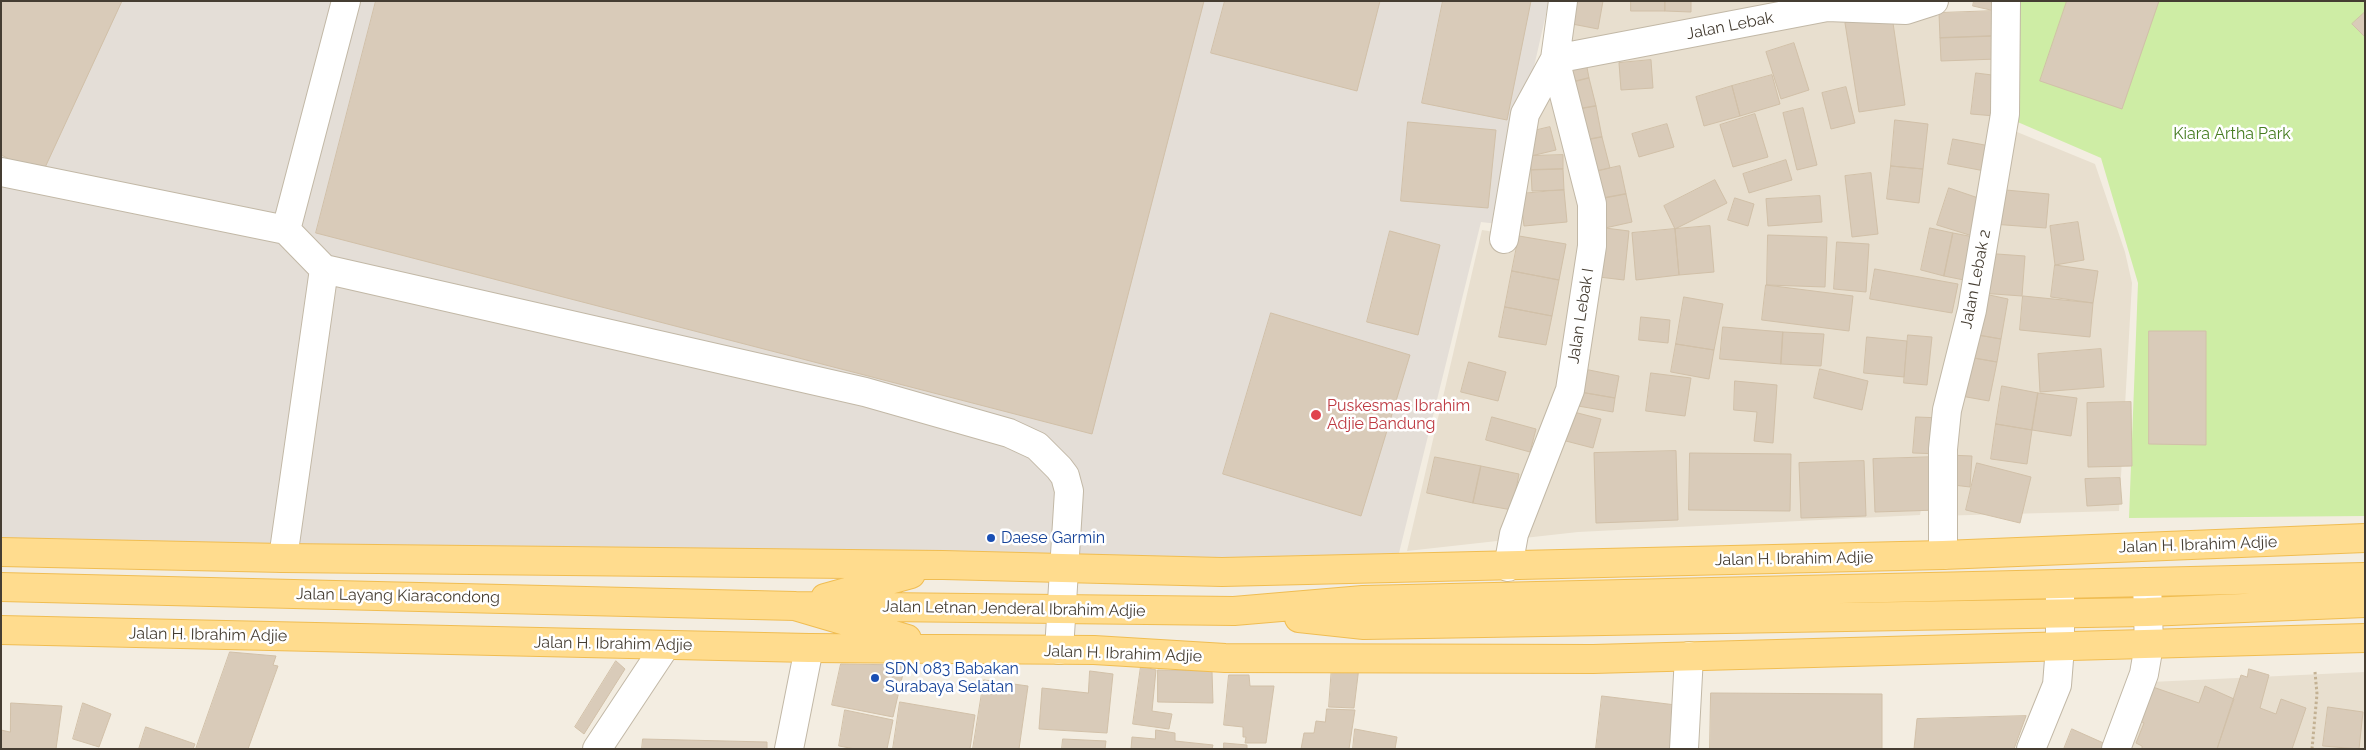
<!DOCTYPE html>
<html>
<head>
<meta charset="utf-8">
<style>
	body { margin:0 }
	#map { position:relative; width:2366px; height:750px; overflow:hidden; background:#f3ede1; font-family:Raleway,sans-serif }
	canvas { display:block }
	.frame { position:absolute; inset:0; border:2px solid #453d32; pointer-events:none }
</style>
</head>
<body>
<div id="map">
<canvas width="2366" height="750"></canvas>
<div class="frame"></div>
</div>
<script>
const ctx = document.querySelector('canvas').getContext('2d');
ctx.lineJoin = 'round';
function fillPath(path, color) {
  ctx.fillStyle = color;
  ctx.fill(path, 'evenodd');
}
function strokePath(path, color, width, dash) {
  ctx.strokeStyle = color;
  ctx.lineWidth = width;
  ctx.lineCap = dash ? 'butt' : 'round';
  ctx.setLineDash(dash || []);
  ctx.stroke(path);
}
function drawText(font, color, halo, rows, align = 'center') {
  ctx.font = font + ' Raleway,sans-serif';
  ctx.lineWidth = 5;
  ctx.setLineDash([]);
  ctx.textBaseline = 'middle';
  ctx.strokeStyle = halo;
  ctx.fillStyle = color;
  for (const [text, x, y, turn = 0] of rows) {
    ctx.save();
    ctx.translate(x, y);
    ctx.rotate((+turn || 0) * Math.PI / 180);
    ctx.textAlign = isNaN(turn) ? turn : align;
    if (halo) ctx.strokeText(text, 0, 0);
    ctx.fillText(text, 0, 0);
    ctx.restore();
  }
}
const residential = new Path2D(`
	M 1571,1 L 1809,1 L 1560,49 Z
	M 1867,11 L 2000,20 L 1995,109 L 1920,515 L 1578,532 L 1407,551 L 1482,230 L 1501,233 L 1544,70 Z
	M 2000,125 L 2095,164 L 2125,252 L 2132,283 L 2119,511 L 1934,516 Z
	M 2365,672 L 2365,749 L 2127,749 L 2151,682 Z`);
const industrial = new Path2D(`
	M 1,1 L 1549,1 L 1498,224 L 1481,222 L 1398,557 L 763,565 L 1,559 Z`);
const green = new Path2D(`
	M 2013,1 L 2365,1 L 2365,516 L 2129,518 L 2138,283 L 2101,158 L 2006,117 Z`);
const building = new Path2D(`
	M 1,1 L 122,1 L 42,174 L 1,155 Z
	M 376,1 L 1204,1 L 1092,434 L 316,233 Z
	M 1225,1 L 1380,1 L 1357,91 L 1211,53 Z
	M 1443,1 L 1531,1 L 1507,120 L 1422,103 Z
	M 1571,1 L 1603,1 L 1598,29 L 1567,23 Z
	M 1631,1 L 1665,1 L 1665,11 L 1631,11 Z
	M 1665,1 L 1691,1 L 1691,12 L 1665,11 Z
	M 1974,1 L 1997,1 L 1995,11 L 1973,6 Z
	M 2067,1 L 2159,1 L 2122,109 L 2040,81 Z
	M 1995,11 L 1996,36 L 1940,38 L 1939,13 Z
	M 2365,12 L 2365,37 L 2352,24 Z
	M 1892,16 L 1905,105 L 1859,112 L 1845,23 Z
	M 1996,36 L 1997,59 L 1941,61 L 1940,38 Z
	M 1794,43 L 1809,90 L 1781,99 L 1766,52 Z
	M 1585,57 L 1589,78 L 1573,82 L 1568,60 Z
	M 1651,60 L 1653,88 L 1621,90 L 1619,63 Z
	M 1976,73 L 2000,76 L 1995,116 L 1971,114 Z
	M 1772,75 L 1780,104 L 1740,116 L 1732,86 Z
	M 1589,78 L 1596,106 L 1579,109 L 1573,82 Z
	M 1732,86 L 1740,116 L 1704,126 L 1696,97 Z
	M 1846,87 L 1855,123 L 1831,129 L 1822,93 Z
	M 1596,106 L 1602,137 L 1586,140 L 1579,109 Z
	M 1803,108 L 1817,165 L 1797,170 L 1783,113 Z
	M 1755,114 L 1768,157 L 1733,167 L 1720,125 Z
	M 1895,120 L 1928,124 L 1923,169 L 1891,166 Z
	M 1408,122 L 1496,130 L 1488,208 L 1401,201 Z
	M 1667,124 L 1674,147 L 1639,157 L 1632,134 Z
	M 1550,127 L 1556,150 L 1531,156 L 1525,133 Z
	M 1602,137 L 1610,168 L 1593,172 L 1586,140 Z
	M 1953,139 L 1995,147 L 1990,172 L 1948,164 Z
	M 1563,155 L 1563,169 L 1531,170 L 1531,156 Z
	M 1786,160 L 1792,180 L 1749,193 L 1743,174 Z
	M 1620,166 L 1626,194 L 1599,199 L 1593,172 Z
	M 1891,166 L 1923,169 L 1919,203 L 1887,199 Z
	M 1563,169 L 1564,190 L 1532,191 L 1531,170 Z
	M 1871,173 L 1878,234 L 1852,237 L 1845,176 Z
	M 1715,180 L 1727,203 L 1675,229 L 1664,206 Z
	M 1949,188 L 1990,202 L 1979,238 L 1937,225 Z
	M 1995,189 L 2049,194 L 2046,228 L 1992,224 Z
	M 1564,190 L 1567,222 L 1524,226 L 1520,194 Z
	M 1626,194 L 1632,222 L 1605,228 L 1599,199 Z
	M 1820,196 L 1822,222 L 1768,226 L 1766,199 Z
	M 1735,198 L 1754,204 L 1748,226 L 1728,220 Z
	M 2078,222 L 2084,260 L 2055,265 L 2050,226 Z
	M 1710,226 L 1714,272 L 1679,275 L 1675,229 Z
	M 1605,228 L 1629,231 L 1624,280 L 1599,277 Z
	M 1930,228 L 1953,233 L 1944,276 L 1921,270 Z
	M 1675,229 L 1679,275 L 1636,280 L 1632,233 Z
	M 1390,231 L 1440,245 L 1418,335 L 1367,322 Z
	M 1953,233 L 1979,238 L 1969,281 L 1944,276 Z
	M 1768,235 L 1827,237 L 1825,287 L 1767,285 Z
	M 1519,236 L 1566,244 L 1559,280 L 1512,271 Z
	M 1837,242 L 1869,244 L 1866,292 L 1834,289 Z
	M 1983,253 L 2025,256 L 2022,296 L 1980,293 Z
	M 2055,265 L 2098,271 L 2093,303 L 2051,297 Z
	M 1875,269 L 1958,284 L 1952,313 L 1870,299 Z
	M 1512,271 L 1559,280 L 1552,316 L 1505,307 Z
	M 1766,285 L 1853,296 L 1849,331 L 1762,320 Z
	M 1980,293 L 2008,299 L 2001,339 L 1972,334 Z
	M 2023,296 L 2093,303 L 2090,337 L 2020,330 Z
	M 1684,297 L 1723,304 L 1714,350 L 1676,344 Z
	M 1505,307 L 1552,316 L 1546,345 L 1499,337 Z
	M 1271,313 L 1410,355 L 1361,516 L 1223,474 Z
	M 1641,317 L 1670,320 L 1668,343 L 1639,340 Z
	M 1723,327 L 1783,332 L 1781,364 L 1720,359 Z
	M 2149,331 L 2206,331 L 2206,445 L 2149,444 Z
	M 1783,332 L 1824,334 L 1821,366 L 1781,364 Z
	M 1972,334 L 2001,339 L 1997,362 L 1968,357 Z
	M 1908,335 L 1932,337 L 1927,385 L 1904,383 Z
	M 1867,337 L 1907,341 L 1904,377 L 1864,373 Z
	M 1676,344 L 1714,350 L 1709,379 L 1671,372 Z
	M 2101,349 L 2104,387 L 2040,392 L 2038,354 Z
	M 1968,357 L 1997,362 L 1989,401 L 1961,396 Z
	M 1469,362 L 1506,372 L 1498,401 L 1461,392 Z
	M 1584,369 L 1619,376 L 1615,398 L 1580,392 Z
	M 1820,369 L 1868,381 L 1862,410 L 1814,398 Z
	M 1651,373 L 1691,378 L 1685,416 L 1646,411 Z
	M 1735,381 L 1777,385 L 1773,443 L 1754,441 L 1757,412 L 1734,410 Z
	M 2002,386 L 2038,393 L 2032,430 L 1996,424 Z
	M 1580,392 L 1615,398 L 1613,412 L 1578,406 Z
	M 2038,393 L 2077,398 L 2071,436 L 2032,430 Z
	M 2131,402 L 2132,466 L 2088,467 L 2087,403 Z
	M 1570,411 L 1601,419 L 1593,448 L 1562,440 Z
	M 1492,417 L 1536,429 L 1530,452 L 1486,440 Z
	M 1916,417 L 1943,418 L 1941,454 L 1913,453 Z
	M 1996,424 L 2032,430 L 2027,464 L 1991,459 Z
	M 1676,451 L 1678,520 L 1596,523 L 1594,453 Z
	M 1690,453 L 1791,454 L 1790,511 L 1689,510 Z
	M 1948,455 L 1972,456 L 1970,487 L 1945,484 Z
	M 1435,457 L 1481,466 L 1473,503 L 1427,493 Z
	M 1938,457 L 1939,510 L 1875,512 L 1873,459 Z
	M 1864,461 L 1866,516 L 1801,518 L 1799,463 Z
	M 1977,463 L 2031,477 L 2020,523 L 1966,510 Z
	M 1481,466 L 1519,474 L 1512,510 L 1473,503 Z
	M 2120,478 L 2122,504 L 2087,506 L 2085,479 Z
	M 230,652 L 276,656 L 273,665 L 278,666 L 248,749 L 196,749 Z
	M 616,661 L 625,669 L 584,734 L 575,727 Z
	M 841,664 L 905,665 L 893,717 L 832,705 Z
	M 1141,666 L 1156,670 L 1152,711 L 1172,714 L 1169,729 L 1133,724 Z
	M 1332,666 L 1359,667 L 1354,708 L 1329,707 Z
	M 2249,669 L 2269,675 L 2260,708 L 2276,714 L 2281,699 L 2306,708 L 2292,749 L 2217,749 L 2241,675 L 2247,677 Z
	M 1158,670 L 1212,671 L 1213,703 L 1158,702 Z
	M 1090,671 L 1113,674 L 1107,733 L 1039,729 L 1042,688 L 1088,693 Z
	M 1229,675 L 1249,675 L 1250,686 L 1274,686 L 1266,743 L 1245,743 L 1246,737 L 1243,737 L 1243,727 L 1224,725 Z
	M 984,680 L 1028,686 L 1019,749 L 973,749 Z
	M 2150,686 L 2199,703 L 2205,686 L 2234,699 L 2217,749 L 2142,749 L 2142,746 L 2136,743 L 2144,723 L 2136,719 Z
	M 1711,693 L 1882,694 L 1882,749 L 1710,749 Z
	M 1602,696 L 1676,705 L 1671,749 L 1596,749 Z
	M 900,702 L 975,715 L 970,749 L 893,749 Z
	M 11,703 L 62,706 L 56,749 L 1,749 L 1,730 L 10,732 Z
	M 83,703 L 111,714 L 99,747 L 73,739 Z
	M 2328,707 L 2363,712 L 2359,749 L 2323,746 Z
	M 1327,709 L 1355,710 L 1349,749 L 1301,749 L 1304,733 L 1314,733 L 1316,721 L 1325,722 Z
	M 845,710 L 893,720 L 887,749 L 855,749 L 839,746 Z
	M 2026,716 L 2014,749 L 1914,749 L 1917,719 Z
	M 146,727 L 195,744 L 193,749 L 139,749 Z
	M 1355,729 L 1397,737 L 1395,749 L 1353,749 Z
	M 2072,729 L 2108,745 L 2106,749 L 2064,749 Z
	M 1156,730 L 1175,733 L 1175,741 L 1213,745 L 1212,749 L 1131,749 L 1132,737 L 1155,739 Z
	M 643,739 L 767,742 L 767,749 L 642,749 Z
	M 1063,739 L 1106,741 L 1105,749 L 1062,749 Z
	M 1224,743 L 1247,745 L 1247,749 L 1224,749 Z`);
const path = new Path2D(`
	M 2312,749 L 2317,694 L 2315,672`);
const minor = new Path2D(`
	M 1555,59 L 1827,7 L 1906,10 L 1934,1
	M 1,172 L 286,230 L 324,269 L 865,392 L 1009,433 L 1037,446 L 1059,468 L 1065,476 L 1069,491 L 1059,650
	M 286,230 L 346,1
	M 1504,239 L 1525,114 L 1555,59 L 1563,1
	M 1943,555 L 1943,449 L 1947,410 L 1972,310 L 2005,114 L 2006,1
	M 283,558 L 324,269
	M 1508,567 L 1514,534 L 1570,390 L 1592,246 L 1592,204 L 1555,59
	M 597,749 L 666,645
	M 789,749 L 809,648
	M 1684,749 L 1689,656
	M 2031,749 L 2057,685 L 2060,647 L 2060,584
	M 2116,749 L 2144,674 L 2149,645 L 2147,582`);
const major = new Path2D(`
	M 1,552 L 283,558 L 943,565 L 1222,572 L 1943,555 L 2365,538
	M 1,587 L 795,606 L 907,639
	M 825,598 L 911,574
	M 795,606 L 1234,611 L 1363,600 L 2365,577
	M 1299,618 L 1364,625 L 2147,612 L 2365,603
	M 1,630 L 809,648 L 1094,650 L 1225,658 L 1593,659 L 2365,638`);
const markers = [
	[1316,415,6,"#e0444e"],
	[991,538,5,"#1a4fb4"],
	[875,678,5,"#1a4fb4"]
];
const streetNames = [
	["Jalan Lebak",1730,26,-11],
	["Jalan Lebak 2",1976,279,-79],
	["Jalan Lebak I",1581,316,-81],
	["Jalan H. Ibrahim Adjie",2198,545,-2],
	["Jalan H. Ibrahim Adjie",1794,559,-1],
	["Jalan Layang Kiaracondong",398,596,1],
	["Jalan Letnan Jenderal Ibrahim Adjie",1014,609,1],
	["Jalan H. Ibrahim Adjie",208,635,1],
	["Jalan H. Ibrahim Adjie",613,644,1],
	["Jalan H. Ibrahim Adjie",1123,654,2]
];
const parkNames = [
	["Kiara Artha Park",2232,134]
];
const healthNames = [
	["Puskesmas Ibrahim",1327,406],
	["Adjie Bandung",1327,424]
];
const transitNames = [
	["Daese Garmin",1001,538],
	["SDN 083 Babakan",885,669],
	["Surabaya Selatan",885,687]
];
fillPath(residential, '#e8dfcf');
fillPath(industrial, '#e4ded7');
fillPath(green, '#ceeda5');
fillPath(building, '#d9cbb9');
strokePath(building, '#d1c0a8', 1);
strokePath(minor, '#c2b8a6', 30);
strokePath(major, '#f0bd52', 30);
strokePath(path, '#c3b193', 3, [2.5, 2.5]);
strokePath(minor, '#fff', 28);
strokePath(major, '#ffdc8e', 28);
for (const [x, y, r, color] of markers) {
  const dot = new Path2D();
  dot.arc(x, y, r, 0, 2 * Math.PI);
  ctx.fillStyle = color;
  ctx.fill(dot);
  strokePath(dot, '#fff', 2);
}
drawText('16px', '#453d32', '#fff', streetNames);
drawText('16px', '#457c20', '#fff', parkNames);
drawText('16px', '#be3a42', '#fff', healthNames, 'left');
drawText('16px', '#164399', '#fff', transitNames, 'left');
</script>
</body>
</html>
